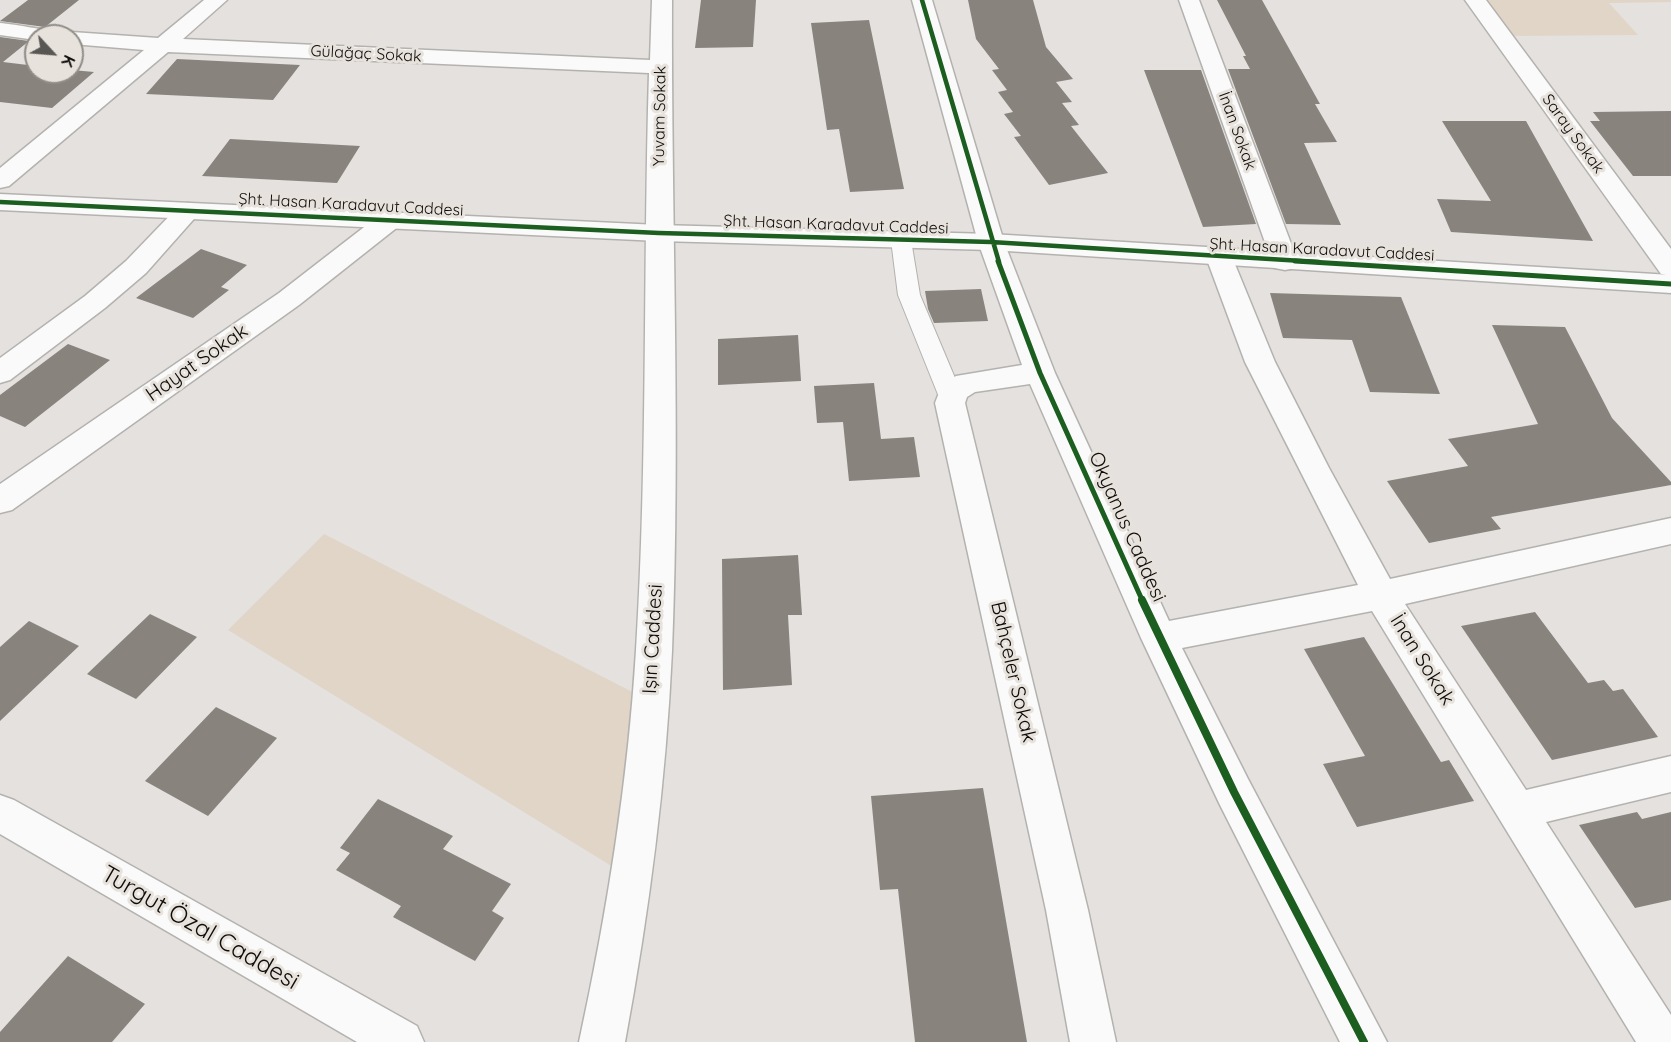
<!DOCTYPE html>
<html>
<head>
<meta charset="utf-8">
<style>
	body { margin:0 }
	#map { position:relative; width:1671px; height:1042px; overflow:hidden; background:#e4e1de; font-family:Quicksand,sans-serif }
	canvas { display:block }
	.north { position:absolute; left:24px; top:24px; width:60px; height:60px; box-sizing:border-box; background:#e7e2db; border:2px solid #908c87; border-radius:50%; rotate:116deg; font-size:16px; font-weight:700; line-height:24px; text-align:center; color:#0e0c0a }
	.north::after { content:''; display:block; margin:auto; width:21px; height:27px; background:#595754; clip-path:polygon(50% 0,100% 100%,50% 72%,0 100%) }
</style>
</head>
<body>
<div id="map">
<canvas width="1671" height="1042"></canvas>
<div class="north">K</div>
</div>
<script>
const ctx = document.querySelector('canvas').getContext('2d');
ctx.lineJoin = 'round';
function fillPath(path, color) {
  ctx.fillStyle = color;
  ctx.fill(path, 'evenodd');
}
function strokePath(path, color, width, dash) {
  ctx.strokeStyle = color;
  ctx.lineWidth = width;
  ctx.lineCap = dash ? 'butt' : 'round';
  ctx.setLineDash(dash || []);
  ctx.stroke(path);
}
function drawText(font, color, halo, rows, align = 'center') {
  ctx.font = font + ' Quicksand,sans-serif';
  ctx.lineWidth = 6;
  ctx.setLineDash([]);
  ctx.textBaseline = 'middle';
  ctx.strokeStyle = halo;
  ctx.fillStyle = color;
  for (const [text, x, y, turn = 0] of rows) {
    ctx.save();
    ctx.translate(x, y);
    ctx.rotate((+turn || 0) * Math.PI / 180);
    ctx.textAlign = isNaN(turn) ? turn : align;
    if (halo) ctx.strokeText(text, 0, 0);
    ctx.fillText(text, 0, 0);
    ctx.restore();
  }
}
const green = new Path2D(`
	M 1475,0 L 1671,0 L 1671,2 L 1609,3 L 1638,35 L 1502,36 Z
	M 324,534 L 650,701 L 631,878 L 228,630 Z`);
const building = new Path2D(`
	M 28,0 L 79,0 L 45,27 L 0,21 Z
	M 701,0 L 756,0 L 753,47 L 695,48 Z
	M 968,0 L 1033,0 L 1046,47 L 1073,79 L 1056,82 L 1072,102 L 1062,103 L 1079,125 L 1071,126 L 1108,173 L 1049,185 L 1014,137 L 1021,136 L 1004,114 L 1013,112 L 998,92 L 1007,90 L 992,70 L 999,69 L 976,39 Z
	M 1217,0 L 1262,0 L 1320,104 L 1315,104 L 1337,142 L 1304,143 L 1341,225 L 1286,224 L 1228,69 L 1250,69 L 1243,56 L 1246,56 Z
	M 869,20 L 904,189 L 850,192 L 839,129 L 827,130 L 811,23 Z
	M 0,37 L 29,41 L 3,62 L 36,66 L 36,72 L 72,72 L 72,70 L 94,72 L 52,108 L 0,102 Z
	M 177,59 L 300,65 L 273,100 L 146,94 Z
	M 1144,70 L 1201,70 L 1256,224 L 1203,227 Z
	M 1671,111 L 1671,176 L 1633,176 L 1590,121 L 1600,121 L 1593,112 Z
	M 1442,121 L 1526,121 L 1593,241 L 1451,232 L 1437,199 L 1491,201 Z
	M 230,139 L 360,146 L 337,183 L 202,176 Z
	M 201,249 L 247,265 L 221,287 L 229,290 L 193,318 L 136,298 Z
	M 981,289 L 988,321 L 934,323 L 928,309 L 925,291 Z
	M 1270,293 L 1401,297 L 1440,394 L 1370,392 L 1352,340 L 1283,338 Z
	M 1492,325 L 1565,327 L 1612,418 L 1671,482 L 1671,485 L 1491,517 L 1501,529 L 1429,543 L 1387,481 L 1468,466 L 1448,439 L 1538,424 Z
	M 798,335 L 801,381 L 718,385 L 718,339 Z
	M 68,344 L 110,360 L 25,427 L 0,416 L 0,395 Z
	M 874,383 L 881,439 L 914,437 L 920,477 L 849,481 L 843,422 L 817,423 L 814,386 Z
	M 798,555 L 802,615 L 788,615 L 792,685 L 723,690 L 722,559 Z
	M 1535,612 L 1588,683 L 1604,680 L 1613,691 L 1623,689 L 1658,737 L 1552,760 L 1461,626 Z
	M 150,614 L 197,637 L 136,699 L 87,674 Z
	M 29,621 L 79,646 L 0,721 L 0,647 Z
	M 1364,637 L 1441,762 L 1449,760 L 1474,801 L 1357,827 L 1323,764 L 1365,756 L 1304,649 Z
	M 216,707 L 277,738 L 208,816 L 145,781 Z
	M 983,788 L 1027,1042 L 915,1042 L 898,889 L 880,890 L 871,796 Z
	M 378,799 L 453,836 L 443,849 L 511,884 L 492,911 L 504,918 L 475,961 L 393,917 L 401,906 L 336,870 L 350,853 L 340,848 Z
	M 1637,812 L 1642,819 L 1671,812 L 1671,900 L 1635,908 L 1579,825 Z
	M 68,956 L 145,1004 L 112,1042 L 0,1042 L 0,1032 Z`);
const service = new Path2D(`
	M 901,234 L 908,236 L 911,240 L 920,295 L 963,397 L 959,403 L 951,405 L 943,403 L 939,397 L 898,295 L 891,240 L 894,236 Z`);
const minor = new Path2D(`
	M 204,0 L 227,0 L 183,39 L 650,60 L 652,0 L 672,0 C 671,217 681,434 672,651 C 666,783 649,913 625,1042 L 579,1042 C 607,913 628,782 636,650 C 648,458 643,266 649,73 L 168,52 L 9,186 L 0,188 L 0,168 L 144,50 L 72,44 L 72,36 L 36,36 L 36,40 L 0,35 L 0,23 C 15,24 63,34 72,32 L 158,38 Z
	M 912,0 L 932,0 L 1004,242 L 1055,373 L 1169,621 L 1358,585 L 1245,362 L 1206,257 L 1210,251 L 1219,249 L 1228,251 L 1232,257 L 1275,362 L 1329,468 L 1390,579 L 1671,518 L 1671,544 L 1405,604 L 1526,790 L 1671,756 L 1671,792 L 1546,822 L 1671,1015 L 1671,1042 L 1636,1042 L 1372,611 L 1182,648 L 1248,779 L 1387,1042 L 1340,1042 L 1220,805 L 1141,638 L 1030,384 L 975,392 L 967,397 L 965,403 L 1088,910 L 1116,1042 L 1070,1042 L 1046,910 L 935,403 L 942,385 L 956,376 L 1022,365 L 978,242 Z
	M 1179,0 L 1199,0 L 1298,262 L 1295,268 L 1285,270 L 1275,268 L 1272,262 Z
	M 1465,0 L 1486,0 L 1671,249 L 1671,276 L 1661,274 Z
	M 188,203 L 197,206 L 201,211 L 146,273 L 105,308 L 10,380 L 0,383 L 0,358 L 85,296 L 126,261 L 179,206 Z
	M 390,212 L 399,214 L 403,220 L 399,226 L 299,305 L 12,510 L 0,513 L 0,484 L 279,293 L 381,214 Z
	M 0,795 L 14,800 L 417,1026 L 424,1042 L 357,1042 L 0,834 Z`);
const tertiary = new Path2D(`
	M 0,194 L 659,225 L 991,234 L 1671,275 L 1671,293 L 991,250 L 659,241 L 0,210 Z`);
const cyclewayFar2 = new Path2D(`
	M 922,0 L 999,262
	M 0,202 L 659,233 L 991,242 L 1319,262`);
const cyclewayFar1 = new Path2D(`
	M 998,261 L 1040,373 L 1143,602
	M 1295,261 L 1671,284`);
const cycleway = new Path2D(`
	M 1142,600 L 1234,792 L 1364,1042`);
const farStreetnames = [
	["Gülağaç Sokak",366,54,3],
	["Yuvam Sokak",660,116,-89],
	["İnan Sokak",1237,131,70],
	["Saray Sokak",1573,134,54],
	["Şht. Hasan Karadavut Caddesi",351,205,3],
	["Şht. Hasan Karadavut Caddesi",836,225,2],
	["Şht. Hasan Karadavut Caddesi",1322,250,3]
];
const streetNames = [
	["Hayat Sokak",197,363,-35],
	["Okyanus Caddesi",1127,527,66],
	["Işın Caddesi",653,639,-87],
	["İnan Sokak",1422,660,58],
	["Bahçeler Sokak",1013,672,77]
];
const nearStreetnames = [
	["Turgut Özal Caddesi",200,928,30]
];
fillPath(green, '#e0d5c7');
fillPath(building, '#88837d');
strokePath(service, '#b4b2af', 2);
strokePath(minor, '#b4b2af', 3);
strokePath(tertiary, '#b4b2af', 3);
fillPath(service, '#fbfafa');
fillPath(minor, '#fbfafa');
fillPath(tertiary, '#fbfafa');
strokePath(cyclewayFar2, '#1b5e20', 4.5);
strokePath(cyclewayFar1, '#1b5e20', 5);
strokePath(cycleway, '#1b5e20', 8);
drawText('16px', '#0e0c0a', '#e7e2db', farStreetnames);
drawText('20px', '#0e0c0a', '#e7e2db', streetNames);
drawText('24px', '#0e0c0a', '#e7e2db', nearStreetnames);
</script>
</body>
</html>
